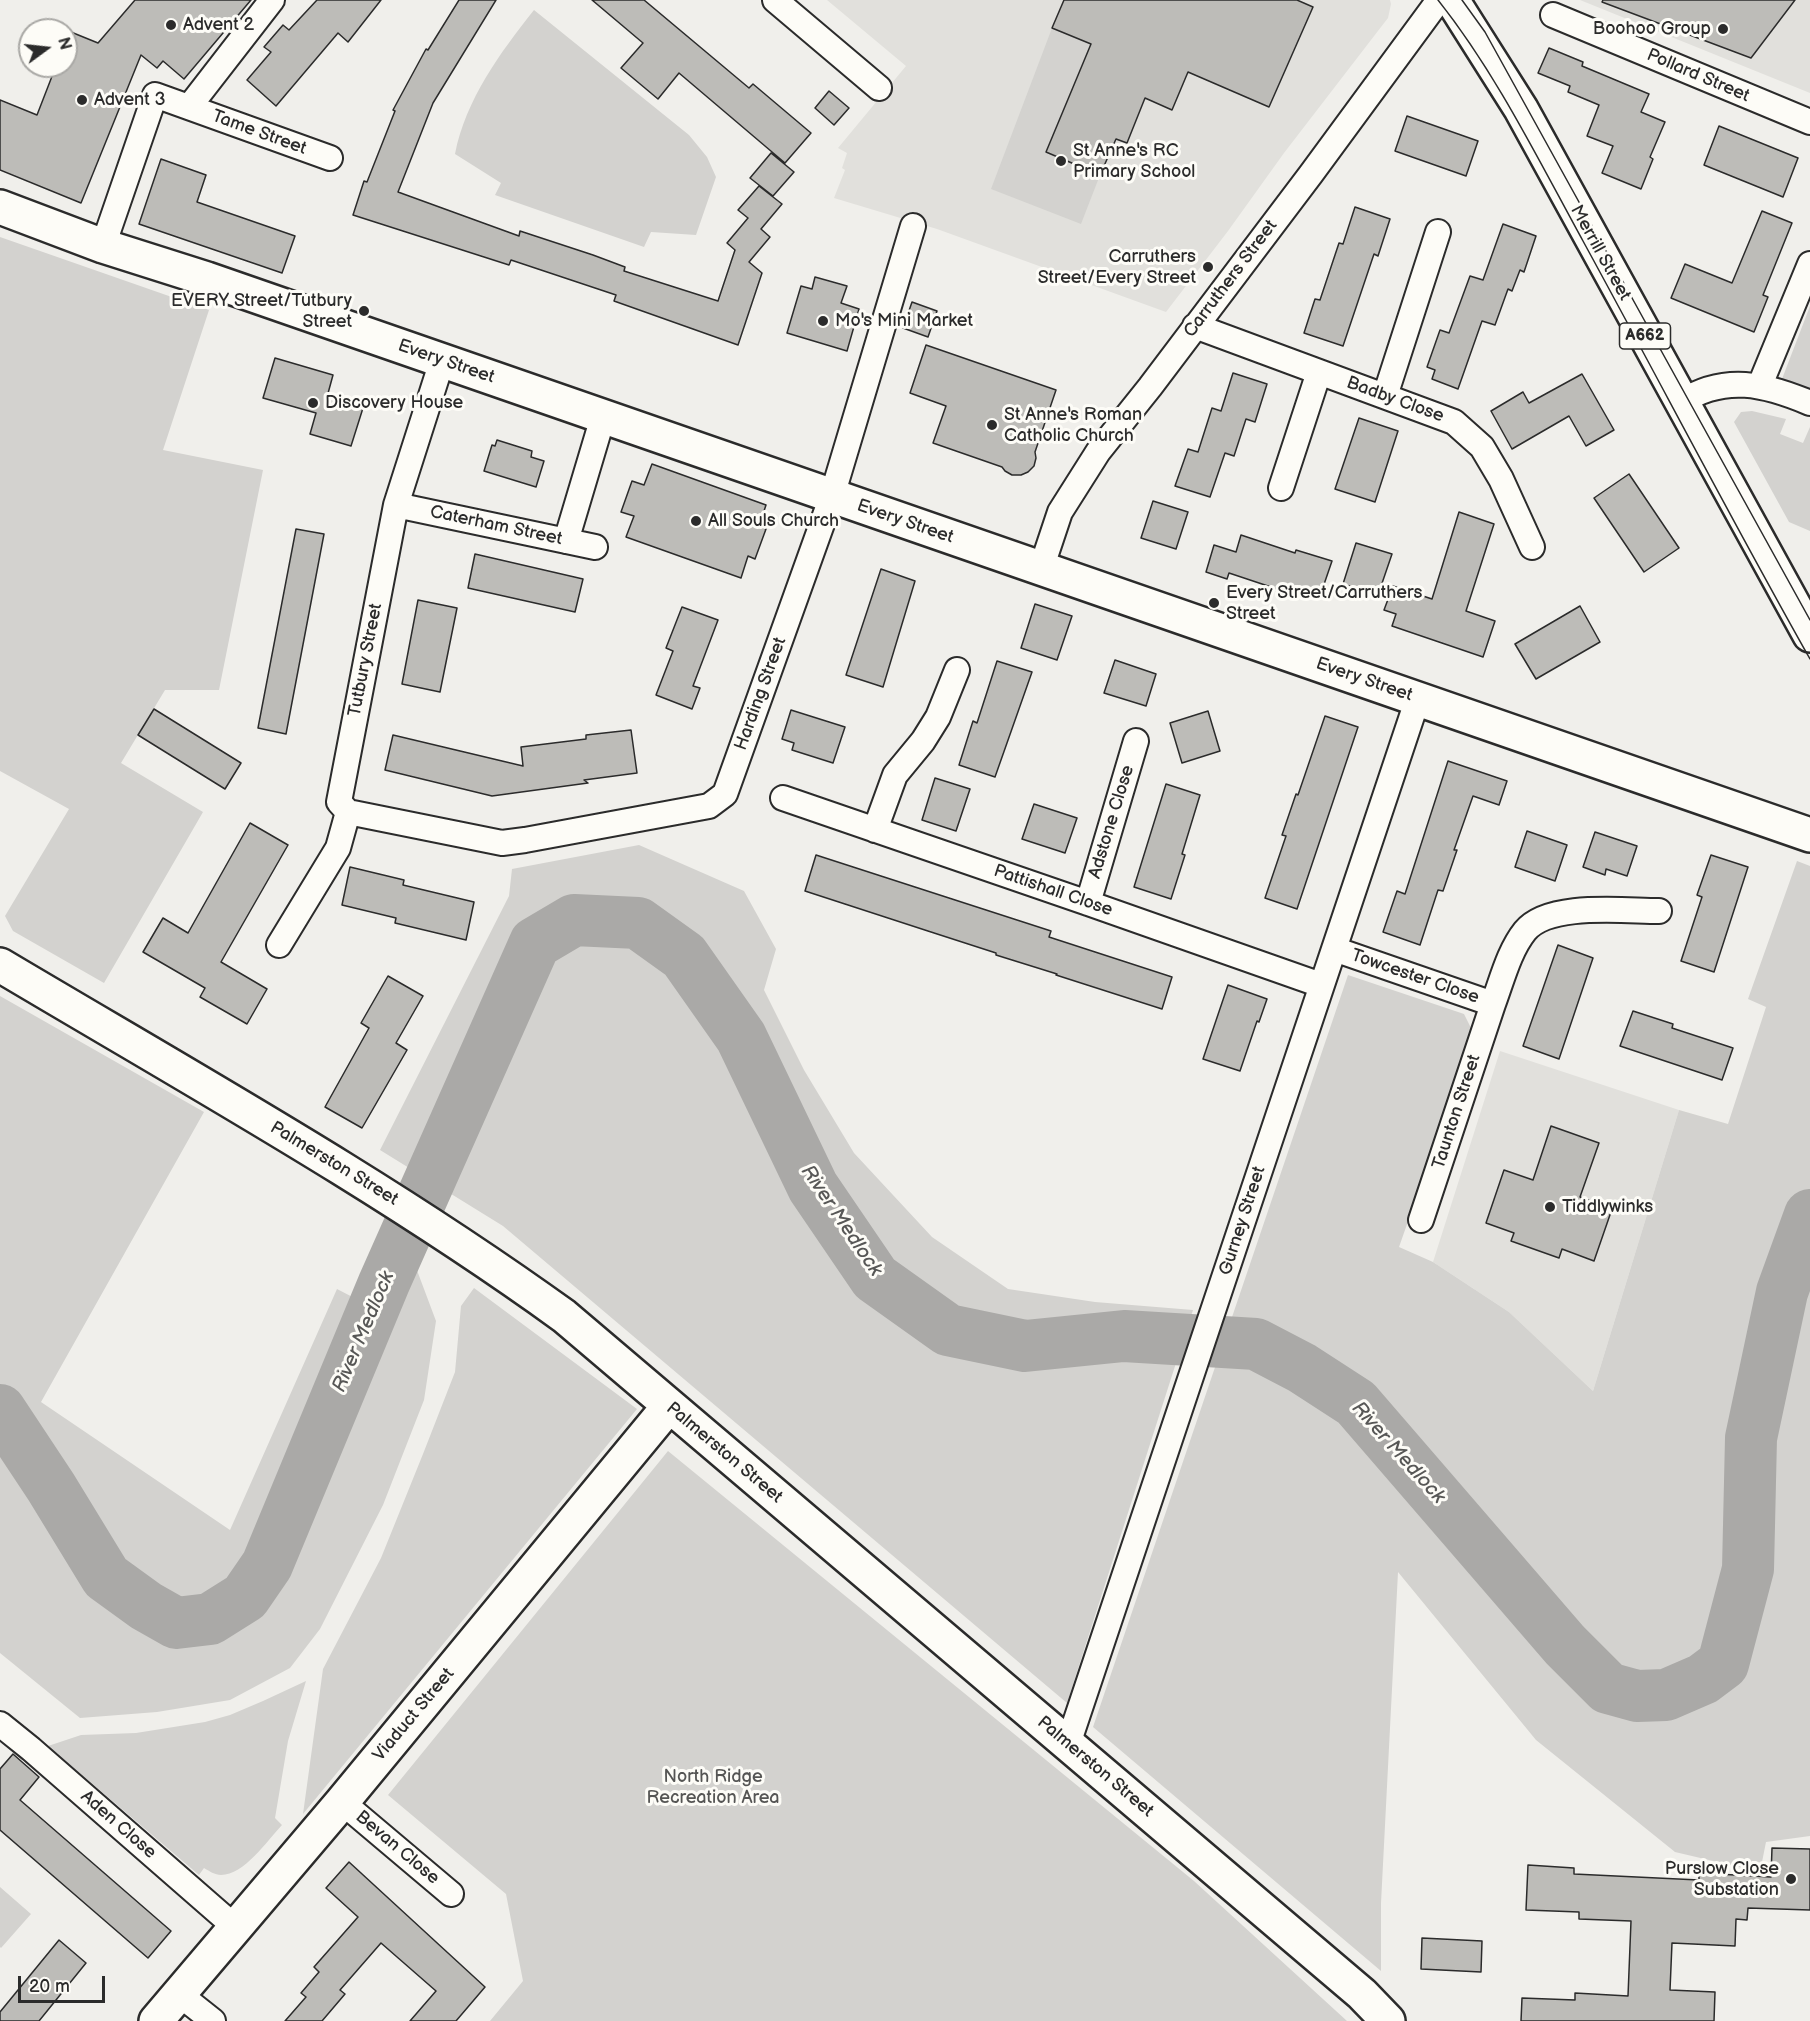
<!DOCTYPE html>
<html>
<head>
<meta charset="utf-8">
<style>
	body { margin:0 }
	#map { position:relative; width:1810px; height:2021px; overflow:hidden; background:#f0efeb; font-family:"Balsamiq Sans",sans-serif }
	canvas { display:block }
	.north { position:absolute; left:18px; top:18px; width:60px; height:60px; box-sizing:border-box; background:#fdfcf7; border:2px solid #a9a8a5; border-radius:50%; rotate:75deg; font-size:16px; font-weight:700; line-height:24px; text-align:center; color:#2b2b2b }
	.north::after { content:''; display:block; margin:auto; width:21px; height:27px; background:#2b2b2b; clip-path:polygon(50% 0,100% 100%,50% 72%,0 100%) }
	.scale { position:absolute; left:18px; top:1976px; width:87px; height:27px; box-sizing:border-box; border:3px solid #2b2b2b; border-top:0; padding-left:8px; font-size:18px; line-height:21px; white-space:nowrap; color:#2b2b2b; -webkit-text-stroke:4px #fdfcf7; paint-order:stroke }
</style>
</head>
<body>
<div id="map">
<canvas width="1810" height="2021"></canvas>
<div class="north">N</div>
<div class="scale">20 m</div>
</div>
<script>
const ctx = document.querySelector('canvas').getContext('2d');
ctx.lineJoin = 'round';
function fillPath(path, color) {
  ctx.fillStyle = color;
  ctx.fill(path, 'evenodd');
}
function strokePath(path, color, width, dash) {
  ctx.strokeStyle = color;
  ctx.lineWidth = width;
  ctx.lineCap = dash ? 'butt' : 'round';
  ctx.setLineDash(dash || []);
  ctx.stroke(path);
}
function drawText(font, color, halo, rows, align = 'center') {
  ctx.font = font + ' "Balsamiq Sans",sans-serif';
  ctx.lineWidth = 6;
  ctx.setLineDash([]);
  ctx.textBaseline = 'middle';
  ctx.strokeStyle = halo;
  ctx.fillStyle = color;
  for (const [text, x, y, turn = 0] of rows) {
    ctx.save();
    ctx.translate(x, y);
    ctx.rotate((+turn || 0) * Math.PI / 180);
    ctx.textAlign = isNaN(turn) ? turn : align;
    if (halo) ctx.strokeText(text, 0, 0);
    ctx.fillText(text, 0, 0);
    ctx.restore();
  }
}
const built = new Path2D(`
	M 827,0 L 1390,0 L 1391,4 L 1388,18 L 1381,27 L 1284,153 L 1228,231 L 1166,312 L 937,229 L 834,198 L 845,170 L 842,168 L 847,153 L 838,148 L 906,66 Z
	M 1580,0 L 1810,0 L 1810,93 Z
	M 1500,1051 L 1679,1110 L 1593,1391 L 1509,1312 L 1433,1262 Z`);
const green = new Path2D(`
	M 534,10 L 689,135 L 707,157 L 716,177 L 696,235 L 651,232 L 644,247 L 495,195 L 501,183 L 455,154 C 466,99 500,53 534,10 Z
	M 1052,28 L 1091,44 L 1046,152 L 1100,175 L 1081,224 L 991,189 Z
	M 0,237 L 209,310 L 163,450 L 263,470 L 219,690 L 165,690 L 121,763 L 203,812 L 104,983 L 13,931 L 5,916 L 69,809 L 0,771 Z
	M 1810,306 L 1810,391 L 1782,379 Z
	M 1752,411 L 1786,419 L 1780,434 L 1803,443 L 1810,427 L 1810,531 L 1789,522 L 1734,422 L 1741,412 Z
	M 639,845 L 744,891 L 776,949 L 764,990 L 804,1070 L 854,1153 L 932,1237 L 1008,1289 L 1095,1302 L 1193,1310 L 1067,1703 L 503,1226 L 380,1150 L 509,896 L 512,869 Z
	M 1797,861 L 1810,866 L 1810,1836 L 1766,1842 L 1760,1872 L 1675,1852 L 1536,1740 L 1398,1572 L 1381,1903 L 1381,1971 L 1093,1727 L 1348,975 L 1464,1014 L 1474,1034 L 1399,1247 L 1433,1262 L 1509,1312 L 1593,1391 L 1679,1110 L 1728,1124 L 1766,1007 L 1748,999 Z
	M 0,996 L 204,1112 L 41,1402 L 230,1530 L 337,1289 L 366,1304 L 262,1548 L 233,1586 L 201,1606 L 176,1602 L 151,1590 L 120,1567 L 54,1464 L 0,1388 Z
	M 409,1249 L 436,1321 L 424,1400 L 383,1505 L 320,1629 L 290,1668 L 230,1700 L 157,1712 L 80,1718 L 0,1653 L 0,1445 L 93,1582 L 173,1639 L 237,1617 L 290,1555 L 290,1510 L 360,1376 Z
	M 474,1288 L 637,1409 L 303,1814 L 323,1669 L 381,1558 L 423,1454 L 455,1372 L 461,1306 Z
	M 668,1451 L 1194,1881 L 1347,2021 L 490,2021 L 523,1981 L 506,1894 L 388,1795 Z
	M 306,1681 L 288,1741 L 275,1818 L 282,1825 C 267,1841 244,1875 221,1875 C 215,1875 209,1871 204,1868 L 199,1875 L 48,1746 L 81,1735 L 136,1733 L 205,1722 L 230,1715 L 263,1701 Z
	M 0,1887 L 31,1914 L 1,1948 L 0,1947 Z`);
const river = new Path2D(`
	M 0,1410 L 51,1487 L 106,1577 L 146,1606 L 176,1623 L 210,1619 L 245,1597 L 267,1565 L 384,1283 L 535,943 L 574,920 L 638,923 L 684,956 L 741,1037 L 813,1187 L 875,1278 L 948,1330 L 1025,1346 L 1124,1336 L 1256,1344 L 1302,1368 L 1356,1403 L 1565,1645 L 1608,1688 L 1637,1696 L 1666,1695 L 1703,1679 L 1723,1664 L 1748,1569 L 1751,1438 L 1782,1292 L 1810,1215`);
const building = new Path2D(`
	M 135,0 L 251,0 L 184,79 L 163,61 L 157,68 L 141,55 L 81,203 L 0,170 L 0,100 L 37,115 L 56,66 L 66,66 L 66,30 L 98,43 Z
	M 317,0 L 381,0 L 348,42 L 338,33 L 276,106 L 247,80 L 271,52 L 264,47 L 283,25 L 289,30 Z
	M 459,0 L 496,0 L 433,103 L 398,192 L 519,236 L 520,231 L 593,255 L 625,267 L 624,271 L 718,301 L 735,250 L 727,243 L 748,218 L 738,210 L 759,186 L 782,204 L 761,229 L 770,237 L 749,262 L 762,273 L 738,345 L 614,301 L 616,295 L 511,260 L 509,265 L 353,215 L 364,181 L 367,182 L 395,111 L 393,110 L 426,49 L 428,50 Z
	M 592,0 L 644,0 L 749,88 L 753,84 L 811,133 L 785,163 L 679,73 L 658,99 L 621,68 L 643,43 Z
	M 1064,0 L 1297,0 L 1313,7 L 1269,107 L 1188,72 L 1172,110 L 1145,98 L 1127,143 L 1116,139 L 1100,175 L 1046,152 L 1091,44 L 1052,28 Z
	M 1603,0 L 1795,0 L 1751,58 L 1602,2 Z
	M 1549,48 L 1583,62 L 1582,66 L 1649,94 L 1641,112 L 1665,122 L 1650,157 L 1653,159 L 1641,189 L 1602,173 L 1613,146 L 1587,136 L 1599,105 L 1568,92 L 1570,86 L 1538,73 Z
	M 829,91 L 849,108 L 834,125 L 815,108 Z
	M 1407,116 L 1478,141 L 1466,176 L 1395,151 Z
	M 1719,126 L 1798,158 L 1783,197 L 1704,165 Z
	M 771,153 L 794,172 L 773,196 L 750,178 Z
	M 161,159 L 206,175 L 197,202 L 295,236 L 282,273 L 139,224 Z
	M 1355,207 L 1390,219 L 1378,256 L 1374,254 L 1343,346 L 1304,333 L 1315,299 L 1320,300 L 1339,243 L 1343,244 Z
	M 1762,211 L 1792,223 L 1763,295 L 1768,297 L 1754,332 L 1671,298 L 1685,264 L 1732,283 Z
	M 1503,224 L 1536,236 L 1524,272 L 1520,270 L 1512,291 L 1508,289 L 1495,325 L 1482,321 L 1458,389 L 1432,379 L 1435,370 L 1427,367 L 1440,330 L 1449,333 L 1470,276 L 1483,280 Z
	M 815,277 L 847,286 L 841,303 L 859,309 L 847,351 L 787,333 L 801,286 L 812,289 Z
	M 912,302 L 937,311 L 928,337 L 903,328 Z
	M 926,345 L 1056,390 L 1035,452 L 1036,458 L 1034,466 L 1028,472 L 1021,475 L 1012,475 L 1005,471 L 1002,467 L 933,443 L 946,406 L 910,393 Z
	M 275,358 L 333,375 L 327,397 L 363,408 L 351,446 L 310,434 L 316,413 L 263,398 Z
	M 1233,373 L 1267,384 L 1255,422 L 1246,419 L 1234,456 L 1225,453 L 1210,497 L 1175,486 L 1188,449 L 1198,452 L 1212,408 L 1221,411 Z
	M 1582,374 L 1614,430 L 1586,446 L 1569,416 L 1512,449 L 1491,411 L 1523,392 L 1529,403 Z
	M 1359,418 L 1398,431 L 1375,502 L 1335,489 Z
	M 497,440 L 532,451 L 531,457 L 544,461 L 536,487 L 484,471 L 492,445 L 495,446 Z
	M 652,464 L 766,505 L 759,526 L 766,529 L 755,559 L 748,556 L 741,578 L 626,537 L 634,516 L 621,512 L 632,481 L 644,485 Z
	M 1629,474 L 1679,548 L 1644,572 L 1594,498 Z
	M 1153,501 L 1188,512 L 1176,549 L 1141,538 Z
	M 1459,512 L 1494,524 L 1466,611 L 1495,621 L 1483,657 L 1392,626 L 1396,614 L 1384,610 L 1393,586 L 1432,599 Z
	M 296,529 L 324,534 L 286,734 L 258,728 Z
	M 1241,535 L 1295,553 L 1296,550 L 1332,561 L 1319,599 L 1284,587 L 1283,591 L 1229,573 L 1227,579 L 1206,572 L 1214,545 L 1236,552 Z
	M 1356,543 L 1392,554 L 1378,595 L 1343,584 Z
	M 475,554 L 583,579 L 575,612 L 468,588 Z
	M 881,569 L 915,581 L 883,687 L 846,675 Z
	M 418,600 L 457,608 L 440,692 L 402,684 Z
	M 1035,604 L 1072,616 L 1057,660 L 1021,648 Z
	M 1580,606 L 1600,642 L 1536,679 L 1515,644 Z
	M 682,607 L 718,620 L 693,686 L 700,688 L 692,709 L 656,695 L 673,651 L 666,648 Z
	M 1115,660 L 1156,674 L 1146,706 L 1104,693 Z
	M 997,661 L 1032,672 L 995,777 L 959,765 L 973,721 L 977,723 Z
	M 154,709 L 241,763 L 225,789 L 138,735 Z
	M 791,710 L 845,727 L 833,763 L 792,750 L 794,743 L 782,739 Z
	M 1208,711 L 1220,751 L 1182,763 L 1170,723 Z
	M 1325,716 L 1358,727 L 1297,909 L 1265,898 L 1286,836 L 1282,835 L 1296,794 L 1298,795 Z
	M 631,730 L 637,773 L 584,780 L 588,783 L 492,796 L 385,770 L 393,735 L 523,766 L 521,747 L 586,739 L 586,735 Z
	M 1448,761 L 1507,781 L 1499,805 L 1473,796 L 1454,850 L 1457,850 L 1443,891 L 1438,890 L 1420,945 L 1383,932 L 1397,891 L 1405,894 Z
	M 935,778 L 970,789 L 956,831 L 922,820 Z
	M 1166,784 L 1200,795 L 1182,854 L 1185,855 L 1171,899 L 1134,887 Z
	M 1034,804 L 1077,818 L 1065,853 L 1022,839 Z
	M 250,823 L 288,845 L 221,962 L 267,989 L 247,1024 L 200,997 L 205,988 L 143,952 L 163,918 L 188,933 Z
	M 1527,831 L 1567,845 L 1555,881 L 1515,867 Z
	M 1595,832 L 1637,846 L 1627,876 L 1606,869 L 1605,875 L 1583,867 Z
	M 816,855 L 1051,931 L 1049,937 L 1172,977 L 1162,1009 L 1056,975 L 1057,974 L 996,955 L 996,953 L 931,932 L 805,891 Z
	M 1711,855 L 1748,867 L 1714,972 L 1681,961 L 1702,897 L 1697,895 Z
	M 350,867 L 404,880 L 403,885 L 474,902 L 466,940 L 395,923 L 396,918 L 342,905 Z
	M 1558,945 L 1593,958 L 1559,1059 L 1523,1046 Z
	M 388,976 L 423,996 L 396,1043 L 407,1050 L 362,1128 L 325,1107 L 369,1028 L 361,1023 Z
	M 1228,985 L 1267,999 L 1259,1022 L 1257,1021 L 1240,1071 L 1203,1059 Z
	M 1633,1011 L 1673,1024 L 1672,1028 L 1733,1048 L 1722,1080 L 1620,1046 Z
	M 1551,1126 L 1599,1143 L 1580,1197 L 1612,1209 L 1594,1261 L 1562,1249 L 1559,1258 L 1511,1241 L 1514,1233 L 1486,1223 L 1504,1170 L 1533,1180 Z
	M 13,1754 L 39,1777 L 20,1800 L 171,1931 L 148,1958 L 0,1830 L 0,1769 Z
	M 1772,1848 L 1810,1849 L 1810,1910 L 1748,1908 L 1747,1920 L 1736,1919 L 1735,1946 L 1672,1943 L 1670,1990 L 1715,1992 L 1714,2021 L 1521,2021 L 1522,1998 L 1575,2000 L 1575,1993 L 1628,1996 L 1631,1921 L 1579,1919 L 1579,1912 L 1526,1910 L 1528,1865 L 1574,1868 L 1574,1874 L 1699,1880 L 1699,1873 L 1771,1877 Z
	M 349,1862 L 485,1987 L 456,2021 L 410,2021 L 436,1991 L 381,1943 L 340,1990 L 345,1994 L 322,2021 L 285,2021 L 306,1997 L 301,1993 L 319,1972 L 314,1967 L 358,1917 L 326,1888 Z
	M 1422,1938 L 1482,1941 L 1481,1972 L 1421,1969 Z
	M 59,1940 L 86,1963 L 39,2021 L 0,2021 L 0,2012 Z`);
const street = new Path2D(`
	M 775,0 L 879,88
	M 1553,15 L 1810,122
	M 189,107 L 272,0
	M 103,246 L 155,95 L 330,158
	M 1195,326 L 1454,422 L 1482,447 L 1501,479 L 1532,547
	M 1760,385 L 1810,264
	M 1385,396 L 1438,232
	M 1681,402 C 1725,374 1765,384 1810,403
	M 1281,488 L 1319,372
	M 396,505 L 595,547
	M 566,541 L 603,417
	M 1041,569 L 1060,512 L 1098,452 L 1150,387 L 1311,174 L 1439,0
	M 783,798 L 1088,903 L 1321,985
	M 348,812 L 502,843 L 525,840 L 709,806 L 725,794 L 832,496 L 913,226
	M 875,830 L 895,775 L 923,741 L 938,717 L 957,670
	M 1088,903 L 1136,741
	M 279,945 L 338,848 L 348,812 L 339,802 L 396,505 L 442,361
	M 1334,949 L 1493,1004 C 1502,980 1509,951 1525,931 C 1549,902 1623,911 1659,911
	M 1421,1220 L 1493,1004
	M 0,1724 L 31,1749 L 235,1927
	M 1068,1744 L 1418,698
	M 342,1802 L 451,1894
	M 179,1994 L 213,2021`);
const secondary = new Path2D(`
	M 0,207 L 103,246 L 207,279 L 1810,835
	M 0,965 C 190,1078 384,1186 564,1316 L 1362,1994 L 1388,2021
	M 156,2021 L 342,1802 L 669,1406`);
const primary = new Path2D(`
	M 1452,0 L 1521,109 L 1810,635`);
const tram = new Path2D(`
	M 1438,0 C 1496,73 1538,159 1583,241 C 1659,380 1732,521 1810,659
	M 1462,0 L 1485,32 L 1810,620`);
const markers = [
	[171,25,6,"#2b2b2b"],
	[1723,29,6,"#2b2b2b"],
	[82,100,6,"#2b2b2b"],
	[1061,161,6,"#2b2b2b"],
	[1208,267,6,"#2b2b2b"],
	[364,311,6,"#2b2b2b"],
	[823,321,6,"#2b2b2b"],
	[313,403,6,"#2b2b2b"],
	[992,425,6,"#2b2b2b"],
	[696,521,6,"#2b2b2b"],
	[1214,603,6,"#2b2b2b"],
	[1550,1207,6,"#2b2b2b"],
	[1791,1879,6,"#2b2b2b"]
];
const shields = [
	[1645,336,51]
];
const shieldNames = [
	["A662",1645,336]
];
const poiNames = [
	["Advent 2",183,25],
	["Boohoo Group",1711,29,"right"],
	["Advent 3",94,100],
	["St Anne's RC",1073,151],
	["Primary School",1073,172],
	["Carruthers",1196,257,"right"],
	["Street/Every Street",1196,278,"right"],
	["EVERY Street/Tutbury",352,301,"right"],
	["Street",352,322,"right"],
	["Mo's Mini Market",835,321],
	["Discovery House",325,403],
	["St Anne's Roman",1004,415],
	["Catholic Church",1004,436],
	["All Souls Church",708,521],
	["Every Street/Carruthers",1226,593],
	["Street",1226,614],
	["Tiddlywinks",1562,1207],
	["Purslow Close",1779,1869,"right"],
	["Substation",1779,1890,"right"]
];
const streetNames = [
	["Pollard Street",1698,76,23],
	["Tame Street",259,133,20],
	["Merrill Street",1600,253,61],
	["Carruthers Street",1231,279,-53],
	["Every Street",446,362,19],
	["Badby Close",1395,400,20],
	["Every Street",905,522,19],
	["Caterham Street",496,526,12],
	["Tutbury Street",366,660,-79],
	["Every Street",1364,680,19],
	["Harding Street",761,694,-70],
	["Adstone Close",1112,822,-73],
	["Pattishall Close",1053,891,19],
	["Towcester Close",1415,977,19],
	["Taunton Street",1457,1112,-72],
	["Palmerston Street",334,1164,31],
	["Gurney Street",1243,1221,-72],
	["Palmerston Street",724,1453,40],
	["Viaduct Street",414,1715,-50],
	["Palmerston Street",1095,1767,40],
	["Aden Close",118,1825,41],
	["Bevan Close",397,1848,40]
];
const parkNames = [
	["North Ridge",713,1777],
	["Recreation Area",713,1798]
];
const waterNames = [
	["River Medlock",841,1221,56],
	["River Medlock",364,1332,-67],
	["River Medlock",1398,1453,48]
];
fillPath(built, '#e1e0dc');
fillPath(green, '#d3d2cf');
strokePath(river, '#aaa9a7', 52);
fillPath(building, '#bdbcb8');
strokePath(building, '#2b2b2b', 1.5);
strokePath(street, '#2b2b2b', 28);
strokePath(secondary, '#2b2b2b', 38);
strokePath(primary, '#2b2b2b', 38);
strokePath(street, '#fdfcf7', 24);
strokePath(secondary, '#fdfcf7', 33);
strokePath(primary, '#fdfcf7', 33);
strokePath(tram, '#2b2b2b', 1.5);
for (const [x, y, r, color] of markers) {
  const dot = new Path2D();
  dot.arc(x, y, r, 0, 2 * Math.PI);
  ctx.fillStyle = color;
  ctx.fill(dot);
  strokePath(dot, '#fdfcf7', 2);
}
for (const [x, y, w] of shields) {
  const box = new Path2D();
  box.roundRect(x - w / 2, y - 13, w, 26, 4.5);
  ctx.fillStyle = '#fdfcf7';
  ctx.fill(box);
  strokePath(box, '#2b2b2b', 1.5);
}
drawText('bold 16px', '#2b2b2b', null, shieldNames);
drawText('18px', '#2b2b2b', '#fdfcf7', poiNames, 'left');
drawText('18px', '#2b2b2b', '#fdfcf7', streetNames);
drawText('18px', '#555554', '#fdfcf7', parkNames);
drawText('italic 20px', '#575756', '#fdfcf7', waterNames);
</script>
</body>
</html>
